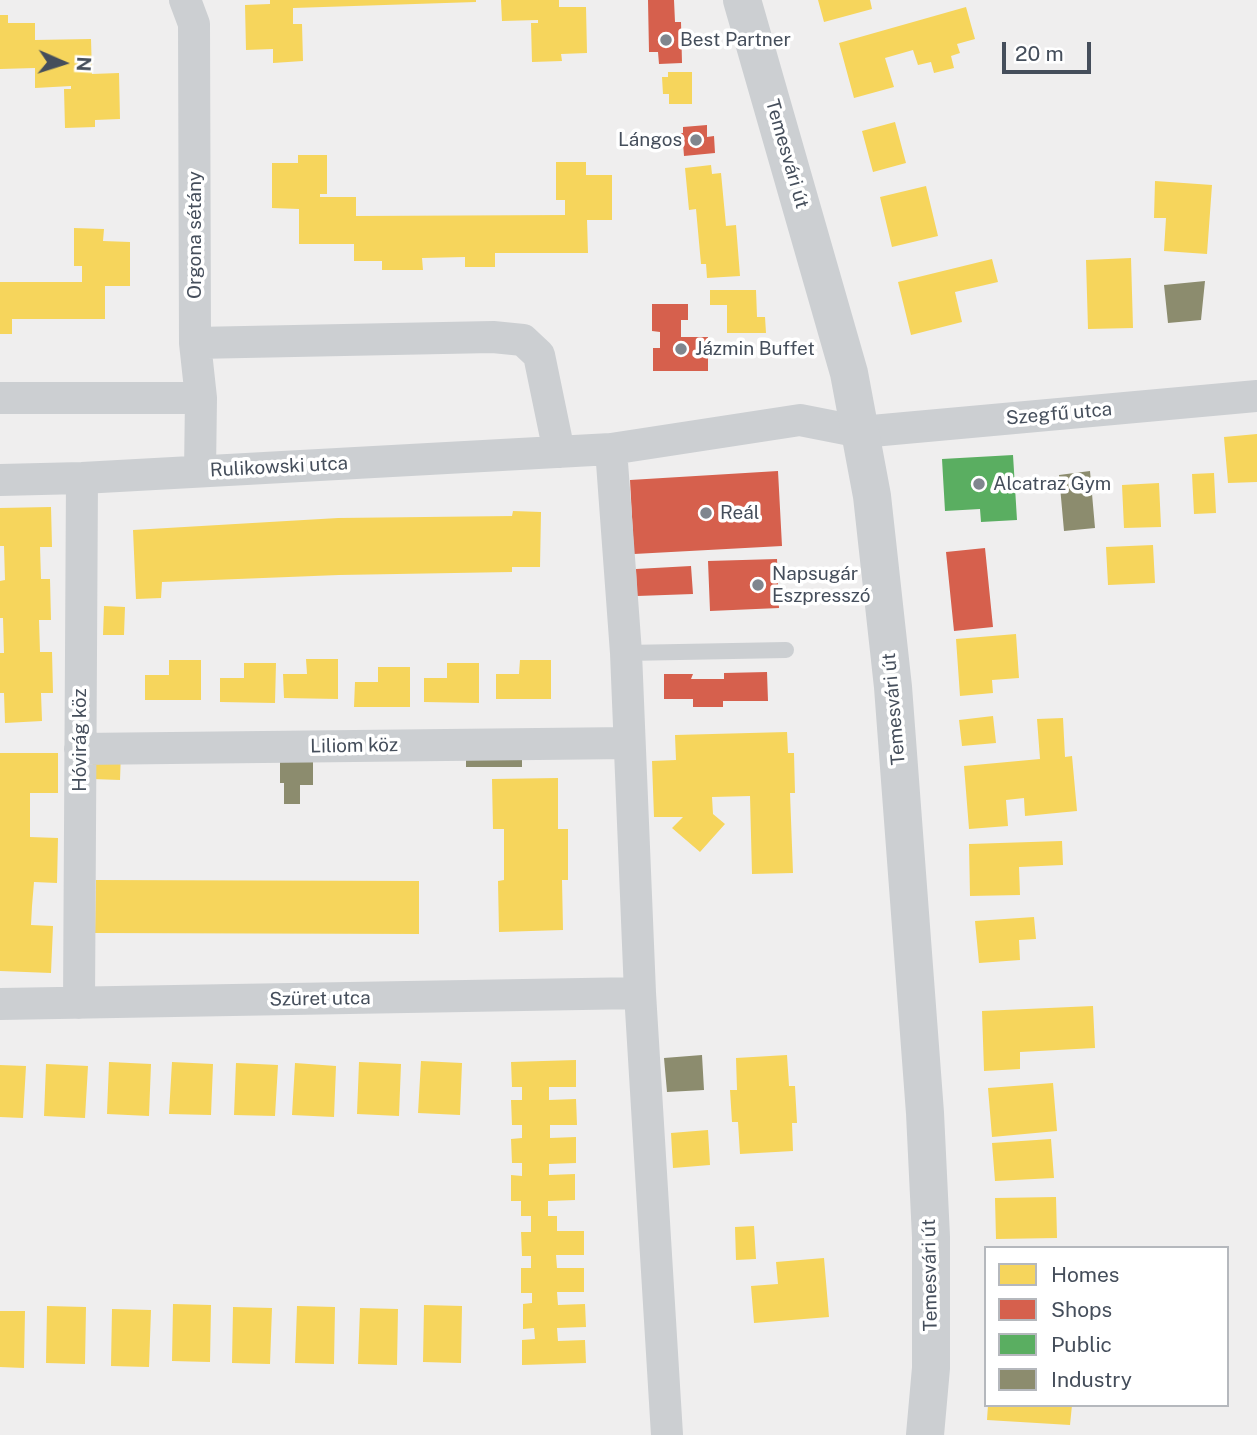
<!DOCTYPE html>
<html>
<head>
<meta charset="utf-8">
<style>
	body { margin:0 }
	#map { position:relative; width:1257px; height:1435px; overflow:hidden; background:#efeeee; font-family:"Public Sans",sans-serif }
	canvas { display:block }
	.legend { position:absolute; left:984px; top:1246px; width:245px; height:161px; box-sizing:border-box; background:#fff; border:2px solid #b5b8bd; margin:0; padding:9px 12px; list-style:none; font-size:21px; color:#454e5b }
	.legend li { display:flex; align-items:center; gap:14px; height:35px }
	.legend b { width:35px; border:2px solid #b5b8bd }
	.north { position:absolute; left:28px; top:28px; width:70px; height:70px; -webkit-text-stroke:5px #fff; paint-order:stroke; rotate:93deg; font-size:19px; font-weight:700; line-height:28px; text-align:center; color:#454e5b }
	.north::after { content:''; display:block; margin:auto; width:24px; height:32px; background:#454e5b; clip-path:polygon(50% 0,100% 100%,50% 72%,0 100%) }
	.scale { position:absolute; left:1002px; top:42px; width:89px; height:32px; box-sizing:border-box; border:4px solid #454e5b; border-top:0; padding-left:9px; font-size:21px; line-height:24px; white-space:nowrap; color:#454e5b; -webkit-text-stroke:5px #fff; paint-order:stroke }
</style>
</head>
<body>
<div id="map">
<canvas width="1257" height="1435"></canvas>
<ul class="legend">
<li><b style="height:19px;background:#f6d55c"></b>Homes</li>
<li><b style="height:19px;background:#d6604d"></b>Shops</li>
<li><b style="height:19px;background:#5aae61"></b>Public</li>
<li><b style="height:19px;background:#8c8c6e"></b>Industry</li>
</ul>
<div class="north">N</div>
<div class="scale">20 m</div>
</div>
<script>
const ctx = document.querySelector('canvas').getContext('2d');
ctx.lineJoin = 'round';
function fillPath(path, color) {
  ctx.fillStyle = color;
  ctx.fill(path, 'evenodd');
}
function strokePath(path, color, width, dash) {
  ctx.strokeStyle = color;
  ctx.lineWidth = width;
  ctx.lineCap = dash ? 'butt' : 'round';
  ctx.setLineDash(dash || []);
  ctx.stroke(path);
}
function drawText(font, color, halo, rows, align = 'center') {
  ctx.font = font + ' "Public Sans",sans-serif';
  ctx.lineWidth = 7;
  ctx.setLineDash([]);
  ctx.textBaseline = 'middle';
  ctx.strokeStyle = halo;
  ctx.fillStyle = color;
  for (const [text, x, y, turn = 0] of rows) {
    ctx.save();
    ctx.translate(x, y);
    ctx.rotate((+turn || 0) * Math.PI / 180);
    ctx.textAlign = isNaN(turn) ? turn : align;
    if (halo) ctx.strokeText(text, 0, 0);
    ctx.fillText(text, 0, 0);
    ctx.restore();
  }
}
const homes = new Path2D(`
	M 270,0 L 476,0 L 476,2 L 293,8 L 293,24 L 302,24 L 303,61 L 273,63 L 273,49 L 246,50 L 245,5 L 270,4 Z
	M 501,0 L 559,0 L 559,7 L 586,7 L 587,53 L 561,54 L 562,61 L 532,62 L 531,23 L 538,23 L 538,20 L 502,21 Z
	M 818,0 L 870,0 L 872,9 L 824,22 Z
	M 966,7 L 975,39 L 957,44 L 960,53 L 951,56 L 954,68 L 934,73 L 931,62 L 918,65 L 913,50 L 885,58 L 894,87 L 854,98 L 839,43 Z
	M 0,15 L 8,15 L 8,23 L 35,23 L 35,40 L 91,39 L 92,74 L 119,73 L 120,119 L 95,120 L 95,127 L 65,128 L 64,89 L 71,89 L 71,86 L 35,88 L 35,68 L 0,69 Z
	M 668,72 L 692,72 L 692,104 L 669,104 L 669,94 L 663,94 L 662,77 L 668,77 Z
	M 895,122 L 906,163 L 873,172 L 862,131 Z
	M 298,155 L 327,155 L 327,194 L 320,194 L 320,197 L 356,197 L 356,216 L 565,215 L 565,200 L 556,200 L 556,162 L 586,162 L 586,175 L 612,175 L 612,220 L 587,220 L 588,253 L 495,253 L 495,267 L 465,267 L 465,257 L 422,258 L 423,270 L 382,270 L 382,261 L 354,261 L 354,244 L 299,244 L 299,209 L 272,208 L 272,163 L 298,163 Z
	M 711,165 L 712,174 L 721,173 L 726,226 L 736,225 L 740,276 L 707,278 L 706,264 L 701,264 L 696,209 L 689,210 L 685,168 Z
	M 1155,181 L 1212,185 L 1207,254 L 1164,251 L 1166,218 L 1154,218 Z
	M 926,186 L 938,236 L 892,247 L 880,197 Z
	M 74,228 L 104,229 L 103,241 L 130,242 L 130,286 L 105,286 L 105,319 L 12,319 L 12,334 L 0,334 L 0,282 L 82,282 L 82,266 L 74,266 Z
	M 1131,258 L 1133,328 L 1088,329 L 1086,260 Z
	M 992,259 L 998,282 L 955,292 L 962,322 L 911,335 L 898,282 Z
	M 710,290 L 756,290 L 757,317 L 765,317 L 766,333 L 727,333 L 727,305 L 710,305 Z
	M 1257,434 L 1257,482 L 1228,483 L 1224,437 Z
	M 1214,473 L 1216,513 L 1194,514 L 1192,474 Z
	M 1159,483 L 1161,527 L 1124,528 L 1122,485 Z
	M 51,507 L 52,547 L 40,547 L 41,579 L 50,579 L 51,620 L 39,620 L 40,652 L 52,652 L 53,693 L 41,693 L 42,721 L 5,723 L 4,693 L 0,693 L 0,653 L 4,653 L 3,618 L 0,618 L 0,581 L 5,580 L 4,546 L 0,546 L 0,508 Z
	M 513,511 L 541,512 L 540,567 L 512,567 L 512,572 L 339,575 L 162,582 L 161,598 L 136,599 L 133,530 L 338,518 L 512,516 Z
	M 1153,545 L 1155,583 L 1108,585 L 1106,547 Z
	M 104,606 L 125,607 L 124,635 L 103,635 Z
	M 1016,634 L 1019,678 L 992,680 L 993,693 L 960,696 L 956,639 Z
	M 306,659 L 338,659 L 338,699 L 284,698 L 283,674 L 307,674 Z
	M 169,660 L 201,660 L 201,700 L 145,700 L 145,675 L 169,675 Z
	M 520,660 L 551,660 L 551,699 L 496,699 L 496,674 L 519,674 Z
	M 244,663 L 276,663 L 275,703 L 220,702 L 220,678 L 244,678 Z
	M 447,663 L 479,663 L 479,703 L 424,702 L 424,678 L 447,678 Z
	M 378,667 L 410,667 L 410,707 L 354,707 L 355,682 L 378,682 Z
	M 993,716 L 996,743 L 962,746 L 959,720 Z
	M 1063,718 L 1065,757 L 1072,756 L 1077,811 L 1025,816 L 1024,798 L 1006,800 L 1008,826 L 969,829 L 964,766 L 1040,759 L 1037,719 Z
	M 787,732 L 788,753 L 794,753 L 795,793 L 790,793 L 793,873 L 752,874 L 750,796 L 712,797 L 713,814 L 725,824 L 700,852 L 672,828 L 683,817 L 654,817 L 652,761 L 676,760 L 675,735 Z
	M 93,752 L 121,752 L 120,780 L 92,779 Z
	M 0,753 L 58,753 L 58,793 L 30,793 L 30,837 L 58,838 L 57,883 L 34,882 L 32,906 L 31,925 L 53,926 L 51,973 L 0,971 Z
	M 558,778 L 558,829 L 568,829 L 568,880 L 562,880 L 563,930 L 499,932 L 498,881 L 504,880 L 504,829 L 493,829 L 492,779 Z
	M 1062,841 L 1063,865 L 1019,867 L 1020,895 L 970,896 L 969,844 Z
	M 96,880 L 419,881 L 419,934 L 95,933 Z
	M 1034,917 L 1036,939 L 1019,940 L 1020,960 L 979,963 L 975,921 Z
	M 1093,1006 L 1095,1048 L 1020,1052 L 1020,1069 L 984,1071 L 982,1011 Z
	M 787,1055 L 789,1086 L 795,1086 L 797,1123 L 792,1123 L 793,1151 L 740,1154 L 738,1122 L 732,1122 L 730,1090 L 737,1090 L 736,1058 Z
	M 576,1060 L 576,1087 L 549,1087 L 549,1100 L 576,1099 L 577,1125 L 550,1125 L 550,1138 L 576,1137 L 576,1163 L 549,1164 L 549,1175 L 575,1174 L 575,1200 L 548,1201 L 548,1216 L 557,1216 L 557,1231 L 584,1231 L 584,1255 L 556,1255 L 557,1268 L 584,1268 L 584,1292 L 557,1292 L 558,1305 L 585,1304 L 586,1327 L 557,1328 L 558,1341 L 585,1340 L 586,1363 L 522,1365 L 522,1340 L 535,1339 L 534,1328 L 523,1329 L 523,1304 L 532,1303 L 532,1293 L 521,1293 L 521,1268 L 531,1268 L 531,1256 L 522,1256 L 521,1232 L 531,1232 L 531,1216 L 521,1216 L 521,1201 L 511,1201 L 511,1175 L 522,1176 L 522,1163 L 512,1163 L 511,1139 L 522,1138 L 522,1125 L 512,1125 L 511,1100 L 522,1100 L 522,1087 L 512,1087 L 511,1062 Z
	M 421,1061 L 462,1063 L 460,1115 L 418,1113 Z
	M 109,1062 L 151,1064 L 149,1116 L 107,1114 Z
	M 172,1062 L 213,1064 L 211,1115 L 169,1114 Z
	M 359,1062 L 401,1064 L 399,1116 L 357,1114 Z
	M 236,1063 L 278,1065 L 275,1116 L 234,1115 Z
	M 295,1063 L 336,1066 L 334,1117 L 292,1115 Z
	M 46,1064 L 88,1066 L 85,1118 L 44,1116 Z
	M 0,1065 L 26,1066 L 23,1118 L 0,1117 Z
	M 1053,1083 L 1057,1131 L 992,1137 L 988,1088 Z
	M 708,1130 L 710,1165 L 673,1168 L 671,1133 Z
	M 1051,1139 L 1054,1178 L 995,1181 L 992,1143 Z
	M 1056,1197 L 1057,1238 L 996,1239 L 995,1198 Z
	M 754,1226 L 756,1259 L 736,1260 L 735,1227 Z
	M 824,1258 L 829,1317 L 754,1323 L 751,1286 L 778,1284 L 776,1262 Z
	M 173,1304 L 211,1305 L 210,1362 L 172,1361 Z
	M 424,1305 L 462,1306 L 461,1363 L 423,1362 Z
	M 47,1306 L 86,1307 L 85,1364 L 46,1363 Z
	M 297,1306 L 335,1307 L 334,1364 L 295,1363 Z
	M 233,1307 L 272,1308 L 270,1364 L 232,1363 Z
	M 360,1308 L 398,1309 L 397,1365 L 358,1364 Z
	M 112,1309 L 151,1310 L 149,1367 L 111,1366 Z
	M 0,1311 L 25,1311 L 24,1368 L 0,1367 Z
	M 988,1405 L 1072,1405 L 1070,1425 L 987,1420 Z`);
const shops = new Path2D(`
	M 648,0 L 674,0 L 675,22 L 681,22 L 682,63 L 659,64 L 658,52 L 649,52 Z
	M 707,125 L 707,137 L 714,136 L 715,153 L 684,156 L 683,143 L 677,143 L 676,133 L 683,133 L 683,127 Z
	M 652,304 L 688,304 L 688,320 L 681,320 L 681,337 L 708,337 L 708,371 L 653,371 L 653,348 L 660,348 L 660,332 L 652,331 Z
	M 778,471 L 782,546 L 634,554 L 630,480 Z
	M 985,548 L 993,627 L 954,631 L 946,552 Z
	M 777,559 L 779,608 L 710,611 L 708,561 Z
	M 691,566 L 693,594 L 637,596 L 636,569 Z
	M 767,672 L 768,701 L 723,701 L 723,707 L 693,707 L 693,699 L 664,699 L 664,674 L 693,674 L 691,679 L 724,679 L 724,673 Z`);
const public = new Path2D(`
	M 1013,455 L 1017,520 L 981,522 L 980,509 L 945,511 L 942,459 Z`);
const industry = new Path2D(`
	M 1205,281 L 1201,320 L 1168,323 L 1164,285 Z
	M 1090,471 L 1095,528 L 1064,531 L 1059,475 Z
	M 466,747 L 522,748 L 522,767 L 466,767 Z
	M 280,748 L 313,748 L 313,785 L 300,785 L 300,804 L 284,804 L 284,783 L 280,783 Z
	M 702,1055 L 704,1090 L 667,1092 L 664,1058 Z`);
const service = new Path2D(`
	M 626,653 L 786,650`);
const minor = new Path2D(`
	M 185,0 L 194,24 L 195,343 L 201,398 L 200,471
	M 195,343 L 493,337 L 523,340 L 539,355 L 559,452
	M 0,398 L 201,398
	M 611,449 L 626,653 L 640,993 L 667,1435
	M 0,480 L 82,478 L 611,449 L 800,420 L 861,432 L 1257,396
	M 80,749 L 629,743
	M 79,1003 L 82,478
	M 0,1004 L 640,993`);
const tertiary = new Path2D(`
	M 742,0 L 849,373 L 872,496 L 893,687 L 925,1113 L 931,1237 L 931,1368 L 925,1435`);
const markers = [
	[666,40,7,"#80868e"],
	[696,140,7,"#80868e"],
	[681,349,7,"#80868e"],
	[979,484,7,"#80868e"],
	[706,513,7,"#80868e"],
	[758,585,7,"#80868e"]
];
const poiNames = [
	["Best Partner",680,40],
	["Lángos",682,140,"right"],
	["Jázmin Buffet",695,349],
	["Alcatraz Gym",993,484],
	["Reál",720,513],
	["Napsugár",772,574],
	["Eszpresszó",772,596]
];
const streetNames = [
	["Temesvári út",787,154,74],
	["Orgona sétány",195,235,-90],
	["Szegfű utca",1059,414,-5],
	["Rulikowski utca",279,467,-3],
	["Temesvári út",894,709,-95],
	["Hóvirág köz",80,740,-90],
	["Liliom köz",354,746,-1],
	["Szüret utca",320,999,-1],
	["Temesvári út",930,1275,-91]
];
fillPath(homes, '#f6d55c');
fillPath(shops, '#d6604d');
fillPath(public, '#5aae61');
fillPath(industry, '#8c8c6e');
strokePath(service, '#cccfd2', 16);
strokePath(minor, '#cccfd2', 32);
strokePath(tertiary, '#cccfd2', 38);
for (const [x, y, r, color] of markers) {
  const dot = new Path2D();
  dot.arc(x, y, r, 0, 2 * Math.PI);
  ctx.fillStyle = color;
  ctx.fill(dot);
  strokePath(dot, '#fff', 2.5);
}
drawText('19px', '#454e5b', '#fff', poiNames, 'left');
drawText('19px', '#454e5b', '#fff', streetNames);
</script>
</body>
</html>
